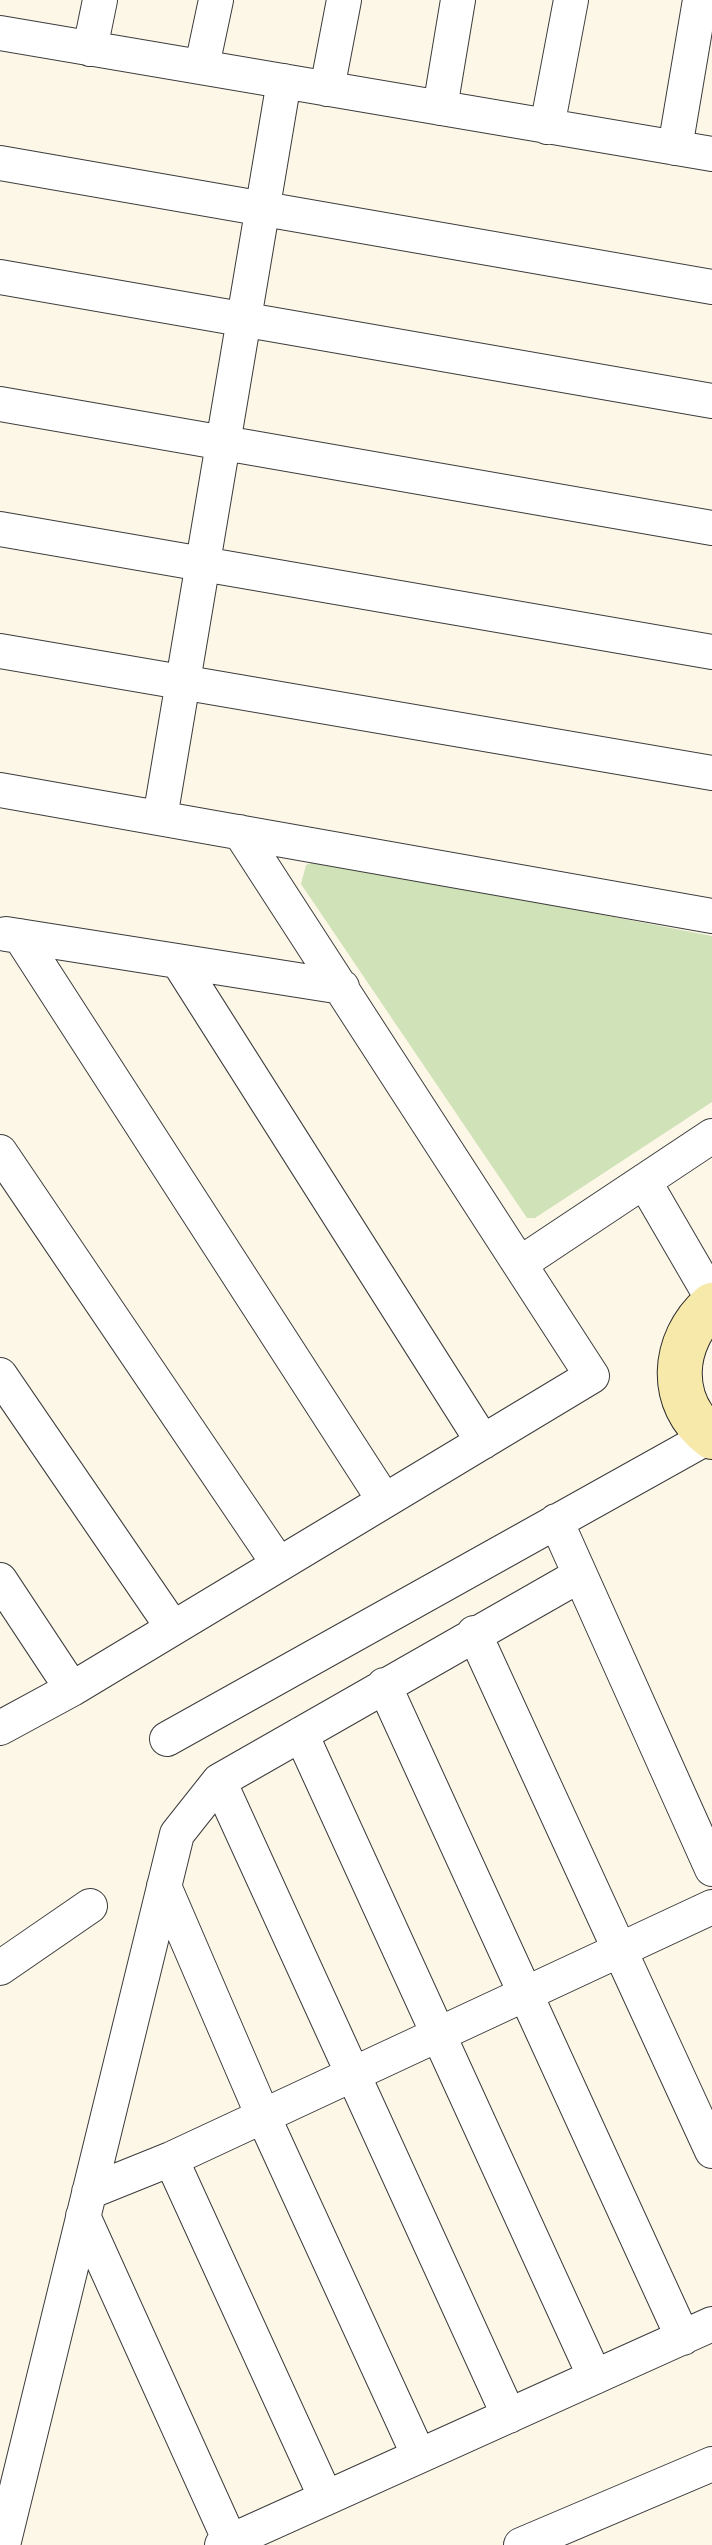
<!DOCTYPE html>
<html>
<head>
<meta charset="utf-8">
<style>
	body { margin:0 }
	canvas { display:block; background:#fdf7e8 }
</style>
</head>
<body>
<canvas width="712" height="2545"></canvas>
<script>
const ctx = document.querySelector('canvas').getContext('2d');
ctx.lineJoin = 'round';
function fillPath(path, color) {
  ctx.fillStyle = color;
  ctx.fill(path, 'evenodd');
}
function strokePath(path, color, width, dash) {
  ctx.strokeStyle = color;
  ctx.lineWidth = width;
  ctx.lineCap = dash ? 'butt' : 'round';
  ctx.setLineDash(dash || []);
  ctx.stroke(path);
}
const green = new Path2D(`
	M 319,860 L 712,936 L 712,1102 L 535,1218 L 527,1218 L 301,884 L 306,865 Z`);
const street = new Path2D(`
	M 0,33 L 712,154
	M 90,49 L 100,0
	M 202,66 L 216,0
	M 327,89 L 344,0
	M 440,108 L 458,0
	M 547,127 L 571,0
	M 675,148 L 700,0
	M 0,163 L 712,287
	M 0,277 L 712,401
	M 0,404 L 712,528
	M 0,529 L 712,652
	M 0,651 L 712,773
	M 0,790 L 712,916
	M 160,818 L 284,81
	M 6,934 L 342,987
	M 20,936 L 384,1500
	M 178,961 L 483,1442
	M 0,1152 L 278,1563
	M 644,1181 L 712,1298
	M 521,1263 L 712,1136
	M 0,1375 L 173,1628
	M 556,1521 L 712,1869
	M 0,1580 L 72,1689
	M 474,1633 L 712,2151
	M 384,1685 L 683,2338
	M 0,1728 L 72,1689 L 592,1376 L 240,832
	M 301,1734 L 595,2377
	M 167,1739 L 710,1436
	M 219,1781 L 509,2416
	M 164,1886 L 263,2116 L 419,2456
	M 0,1968 L 90,1906
	M 171,2159 L 326,2498
	M 89,2192 L 171,2159 L 712,1907
	M 83,2216 L 230,2541
	M 3,2545 L 177,1834 L 219,1781 L 580,1575
	M 222,2545 L 712,2324
	M 521,2545 L 712,2464`);
const secondary = new Path2D(`
	M 712,1305 C 671,1341 667,1403 712,1437`);
fillPath(green, '#d0e2b7');
strokePath(street, '#3c3c3c', 36);
strokePath(secondary, '#2b2b2b', 46);
strokePath(street, '#fff', 34);
strokePath(secondary, '#f6e9aa', 44);
</script>
</body>
</html>
